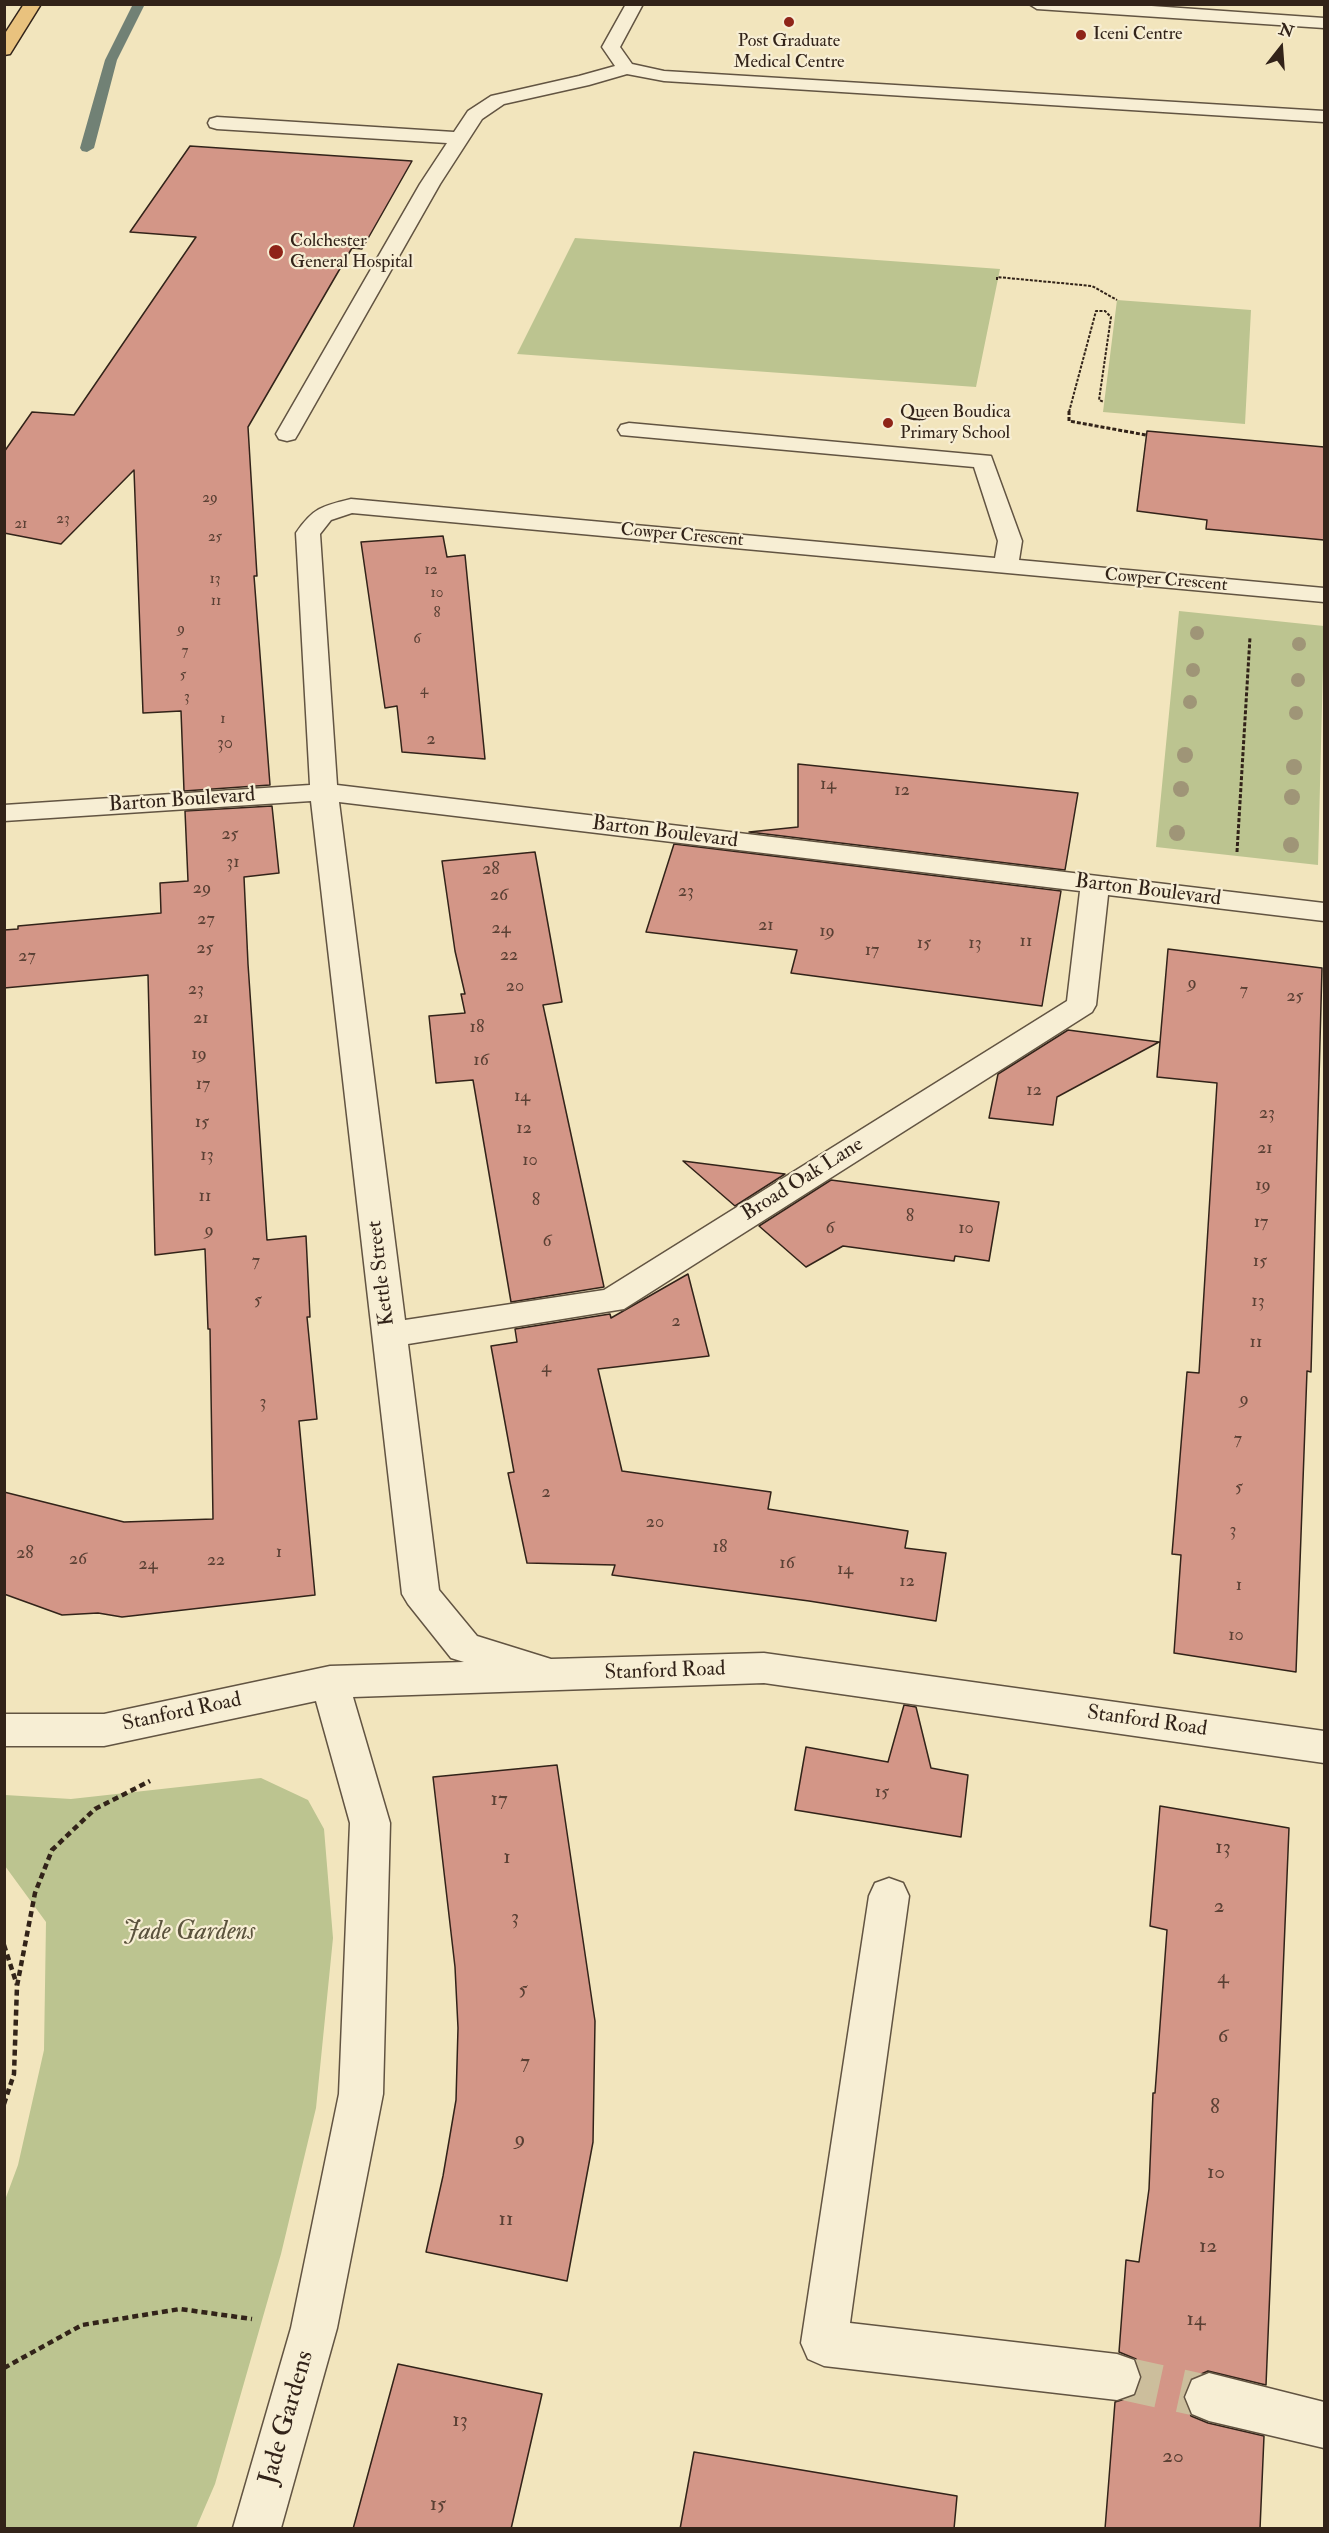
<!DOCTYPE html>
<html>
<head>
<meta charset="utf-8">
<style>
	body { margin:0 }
	#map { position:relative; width:1329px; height:2533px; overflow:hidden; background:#f2e5bd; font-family:"IM FELL Double Pica",serif }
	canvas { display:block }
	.frame { position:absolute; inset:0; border:6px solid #322319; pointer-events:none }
	.north { position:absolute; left:1251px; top:18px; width:60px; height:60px; -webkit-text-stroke:4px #f7eed4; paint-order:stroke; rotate:17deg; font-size:16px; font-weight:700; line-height:24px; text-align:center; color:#322319 }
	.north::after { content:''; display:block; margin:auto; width:21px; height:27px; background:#322319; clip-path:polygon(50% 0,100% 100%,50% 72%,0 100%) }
</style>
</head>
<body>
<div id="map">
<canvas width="1329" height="2533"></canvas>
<div class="frame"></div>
<div class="north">N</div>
</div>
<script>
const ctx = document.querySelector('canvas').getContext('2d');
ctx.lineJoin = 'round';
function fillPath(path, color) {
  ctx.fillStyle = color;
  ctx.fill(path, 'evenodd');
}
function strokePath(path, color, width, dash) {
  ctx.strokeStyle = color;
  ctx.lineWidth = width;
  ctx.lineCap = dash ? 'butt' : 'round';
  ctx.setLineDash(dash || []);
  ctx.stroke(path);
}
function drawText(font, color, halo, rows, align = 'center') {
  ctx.font = font + ' "IM FELL Double Pica",serif';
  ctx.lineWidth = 4.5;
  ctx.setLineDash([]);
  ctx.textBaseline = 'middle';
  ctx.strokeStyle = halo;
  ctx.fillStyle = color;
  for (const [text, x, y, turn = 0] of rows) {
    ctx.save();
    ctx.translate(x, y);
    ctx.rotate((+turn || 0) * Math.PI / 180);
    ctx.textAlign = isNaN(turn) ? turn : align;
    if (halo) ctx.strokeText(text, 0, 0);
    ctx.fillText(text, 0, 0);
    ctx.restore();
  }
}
const green = new Path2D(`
	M 575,238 L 1000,269 L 976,387 L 517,354 Z
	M 1117,300 L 1251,310 L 1245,424 L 1103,412 Z
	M 1179,611 L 1324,626 L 1318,865 L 1156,847 Z
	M 261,1778 L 308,1800 L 324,1829 L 333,1938 L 316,2108 L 281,2254 L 215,2484 L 196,2528 L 5,2528 L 5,2200 L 18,2165 L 44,2050 L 46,1922 L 5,1866 L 5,1795 L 71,1799 Z`);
const stream = new Path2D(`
	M 133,4 L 145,4 L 117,60 L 94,148 L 87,152 L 82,151 L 80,148 L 105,60 Z`);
const building = new Path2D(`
	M 190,146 L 412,161 L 362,249 L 352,248 L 248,427 L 257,576 L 254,576 L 270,785 L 184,791 L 181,711 L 143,713 L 134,470 L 61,544 L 4,533 L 4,452 L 32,412 L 74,415 L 196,237 L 130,232 Z
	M 1147,431 L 1324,447 L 1324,540 L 1206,529 L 1207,520 L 1137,511 Z
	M 443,536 L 447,557 L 465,555 L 485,759 L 402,752 L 397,706 L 385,708 L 361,542 Z
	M 798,764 L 1078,793 L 1065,870 L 749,832 L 798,827 Z
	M 272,806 L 279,873 L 244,877 L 248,964 L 267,1240 L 306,1236 L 310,1317 L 307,1317 L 317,1419 L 299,1421 L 315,1595 L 122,1617 L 98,1613 L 62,1615 L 4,1594 L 4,1492 L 124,1522 L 213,1519 L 210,1329 L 208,1329 L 205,1249 L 155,1255 L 148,975 L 4,988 L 4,930 L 18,929 L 18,926 L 161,913 L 160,883 L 188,881 L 185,811 Z
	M 674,844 L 1061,891 L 1042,1006 L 791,973 L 797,950 L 646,932 Z
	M 535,852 L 562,1002 L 543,1005 L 604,1287 L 511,1302 L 473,1080 L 436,1083 L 429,1016 L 465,1013 L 461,994 L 465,994 L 455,951 L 442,861 Z
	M 1168,949 L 1322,968 L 1311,1372 L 1307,1371 L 1296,1672 L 1174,1653 L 1181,1555 L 1172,1554 L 1187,1372 L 1199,1373 L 1217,1083 L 1157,1077 Z
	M 1068,1030 L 1159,1042 L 1057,1097 L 1053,1125 L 989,1118 L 998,1074 Z
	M 683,1161 L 785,1174 L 735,1206 Z
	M 831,1180 L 999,1202 L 989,1261 L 955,1256 L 954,1261 L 843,1246 L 806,1267 L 759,1226 Z
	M 688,1274 L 709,1356 L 598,1369 L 622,1471 L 771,1492 L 768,1509 L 908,1531 L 905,1548 L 946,1553 L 936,1621 L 809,1601 L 612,1575 L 615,1565 L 527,1563 L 508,1473 L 514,1472 L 491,1346 L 517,1342 L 515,1329 L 610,1314 L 611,1318 Z
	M 904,1705 L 916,1707 L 931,1768 L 968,1775 L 961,1837 L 795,1810 L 806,1747 L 888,1762 Z
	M 557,1765 L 595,2021 L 593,2142 L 567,2281 L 426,2252 L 443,2176 L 456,2100 L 458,2028 L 455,1967 L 433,1777 Z
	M 1160,1806 L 1289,1828 L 1266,2385 L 1208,2371 L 1190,2379 L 1183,2396 L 1191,2416 L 1208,2423 L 1264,2436 L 1260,2529 L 1105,2529 L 1115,2402 L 1135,2396 L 1142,2378 L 1136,2359 L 1119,2352 L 1126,2260 L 1139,2262 L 1149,2189 L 1153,2093 L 1155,2093 L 1167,1930 L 1150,1926 Z
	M 398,2364 L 542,2394 L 511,2529 L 353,2529 Z
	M 694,2452 L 957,2496 L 954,2529 L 680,2529 Z`);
const minorTunnel = new Path2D(`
	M 1117,2377 L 1209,2397`);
const pathFar2 = new Path2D(`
	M 997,280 L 997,277 L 1092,286 L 1117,300
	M 1069,412 L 1096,311 L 1105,311 L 1111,317 L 1099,400 L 1104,402`);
const pathFar1 = new Path2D(`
	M 1069,411 L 1069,421 L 1146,435
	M 1237,852 L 1250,637`);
const path = new Path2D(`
	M 4,1945 L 17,1985
	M 4,2104 L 14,2074 L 17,1986 L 35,1893 L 52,1850 L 95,1809 L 150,1781
	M 4,2368 L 82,2325 L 180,2309 L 252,2319`);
const minor = new Path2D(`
	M 626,4 L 643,4 L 620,47 L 632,64 L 664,71 L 1324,111 L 1324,122 L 664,81 L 627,74 L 589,85 L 504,104 L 482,119 L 440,184 L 298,434 L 295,439 L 287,441 L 279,439 L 276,434 L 420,184 L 447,143 L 217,129 L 210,127 L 208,123 L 210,119 L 217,117 L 454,132 L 468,111 L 491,96 L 579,76 L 615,66 L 602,47 Z
	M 1029,4 L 1123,4 L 1324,18 L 1324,28 L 1037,9 Z
	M 629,423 L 991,456 L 1022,541 L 1019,560 L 1324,588 L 1324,602 L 352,513 L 331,520 L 320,534 L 337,785 L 1324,903 L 1324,921 L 1108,895 L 1096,1005 L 1092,1012 L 624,1309 L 408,1344 L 439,1590 L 477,1636 L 551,1659 L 764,1653 L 1324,1731 L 1324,1763 L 764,1683 L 353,1697 L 390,1823 L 383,2094 L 337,2328 L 281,2528 L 233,2528 L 291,2328 L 339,2094 L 350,1823 L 316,1701 L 104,1746 L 4,1746 L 4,1714 L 104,1714 L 330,1666 L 464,1662 L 451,1658 L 408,1604 L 402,1594 L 311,801 L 4,821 L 4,805 L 310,785 L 296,533 C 313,508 322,506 351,499 L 995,558 L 998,541 L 974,467 L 621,435 L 618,430 L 621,425 ZM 339,802 L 1080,891 L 1067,1001 L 604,1290 L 405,1320 Z
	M 889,1878 L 903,1883 L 909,1896 L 850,2323 L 1117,2354 L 1134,2360 L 1140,2377 L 1134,2394 L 1117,2400 L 824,2366 L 808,2359 L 801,2343 L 869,1896 L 875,1883 Z
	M 1209,2373 L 1324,2402 L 1324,2448 L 1209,2421 L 1192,2414 L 1185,2397 L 1192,2380 Z`);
const major = new Path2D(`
	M 24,4 L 41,4 L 10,54 L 4,55 L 4,35 Z`);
const trees = [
	[1197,633,7],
	[1299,644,7],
	[1193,670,7],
	[1298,680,7],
	[1190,702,7],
	[1296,713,7],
	[1185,755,8],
	[1294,767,8],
	[1181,789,8],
	[1292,797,8],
	[1177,833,8],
	[1291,845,8]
];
const markers = [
	[789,22,6,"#8f2418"],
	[1081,35,6,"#8f2418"],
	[276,252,8,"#8f2418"],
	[888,423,6,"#8f2418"]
];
const farNumbernames = [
	["29",210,499],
	["23",63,520],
	["21",21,525],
	["25",215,538],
	["12",431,571],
	["13",215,580],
	["10",437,594],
	["11",216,602],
	["8",437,614],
	["9",181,630],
	["6",417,640],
	["7",185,652],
	["5",183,676],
	["4",424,691],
	["3",187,698],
	["1",223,720]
];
const farPoinames = [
	["Iceni Centre",1093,35],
	["Post Graduate",789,42,"center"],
	["Medical Centre",789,63,"center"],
	["Colchester",290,242],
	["General Hospital",290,263],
	["Queen Boudica",900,413],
	["Primary School",900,434]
];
const farStreetnames = [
	["Cowper Crescent",682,536,5],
	["Cowper Crescent",1166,581,5]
];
const numberNames = [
	["2",431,740],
	["30",225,744],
	["14",828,785],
	["12",902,791],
	["25",230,835],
	["31",233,863],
	["28",491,870],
	["29",202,889],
	["23",686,892],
	["26",499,896],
	["27",206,920],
	["21",766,926],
	["24",501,929],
	["19",827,932],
	["11",1026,942],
	["15",924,944],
	["13",975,944],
	["25",205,949],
	["17",872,951],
	["22",509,956],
	["27",27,957],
	["9",1192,984],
	["20",515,987],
	["23",196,990],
	["7",1244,991],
	["25",1295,997],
	["21",201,1019],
	["18",477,1028],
	["19",199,1055],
	["16",481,1061],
	["17",203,1085],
	["12",1034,1091],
	["14",522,1097],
	["23",1267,1114],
	["15",202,1123],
	["12",524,1129],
	["21",1265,1149],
	["13",207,1156],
	["10",530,1161],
	["19",1263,1186],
	["11",205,1197],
	["8",536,1201],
	["8",910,1217],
	["17",1261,1223],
	["6",830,1229],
	["10",966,1229],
	["9",209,1231],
	["6",547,1242],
	["7",256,1262],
	["15",1260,1262],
	["5",258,1301],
	["13",1258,1302],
	["2",676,1322],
	["11",1256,1343],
	["4",546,1368],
	["9",1244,1400],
	["3",263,1403],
	["7",1238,1440],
	["5",1239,1488],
	["2",546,1493],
	["20",655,1523],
	["3",1233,1531],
	["18",720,1548],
	["1",279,1553],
	["28",25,1554],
	["26",78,1560],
	["22",216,1561],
	["16",787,1564],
	["24",148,1565],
	["14",845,1570],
	["12",907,1582],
	["1",1239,1586],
	["10",1236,1636],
	["15",882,1793]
];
const streetNames = [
	["Barton Boulevard",182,801,-4],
	["Barton Boulevard",665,833,7],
	["Barton Boulevard",1148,891,7],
	["Broad Oak Lane",803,1180,-32],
	["Kettle Street",382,1273,-97],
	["Stanford Road",665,1672,-2],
	["Stanford Road",182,1713,-12],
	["Stanford Road",1147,1722,8]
];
const nearNumbernames = [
	["17",499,1800],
	["13",1223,1848],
	["1",507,1858],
	["2",1219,1907],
	["3",515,1918],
	["4",1223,1978],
	["5",523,1990],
	["6",1223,2037],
	["7",525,2063],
	["8",1215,2108],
	["9",520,2140],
	["10",1216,2173],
	["11",506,2220],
	["12",1208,2247],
	["14",1196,2320],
	["13",460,2421],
	["20",1173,2457],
	["15",438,2505]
];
const nearParknames = [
	["Jade Gardens",189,1933]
];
const nearStreetnames = [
	["Jade Gardens",288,2418,-74]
];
fillPath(green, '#bcc490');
fillPath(stream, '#718175');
fillPath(building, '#d39687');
strokePath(building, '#322319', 1.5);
strokePath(minorTunnel, '#ccbe9c', 43, [43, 22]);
strokePath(minor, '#625442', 3);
strokePath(major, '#322319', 3);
strokePath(pathFar2, '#322319', 2, [3, 1.5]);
strokePath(pathFar1, '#322319', 3, [4, 2]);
strokePath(path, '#322319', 4.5, [6, 4]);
fillPath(minor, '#f7eed4');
fillPath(major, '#e9c27e');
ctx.fillStyle = '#9f9577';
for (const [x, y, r] of trees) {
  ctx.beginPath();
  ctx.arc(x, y, r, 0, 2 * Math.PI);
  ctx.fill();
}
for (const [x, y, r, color] of markers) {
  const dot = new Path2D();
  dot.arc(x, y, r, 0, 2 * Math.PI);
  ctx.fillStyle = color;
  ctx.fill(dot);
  strokePath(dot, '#f7eed4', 2);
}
drawText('15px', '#5a4034', null, farNumbernames);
drawText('18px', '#322319', '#f7eed4', farPoinames, 'left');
drawText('18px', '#322319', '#f7eed4', farStreetnames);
drawText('18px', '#5a4034', null, numberNames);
drawText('21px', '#322319', '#f7eed4', streetNames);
drawText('21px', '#5a4034', null, nearNumbernames);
drawText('italic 26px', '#5b533d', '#f7eed4', nearParknames);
drawText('26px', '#322319', '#f7eed4', nearStreetnames);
</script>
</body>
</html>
